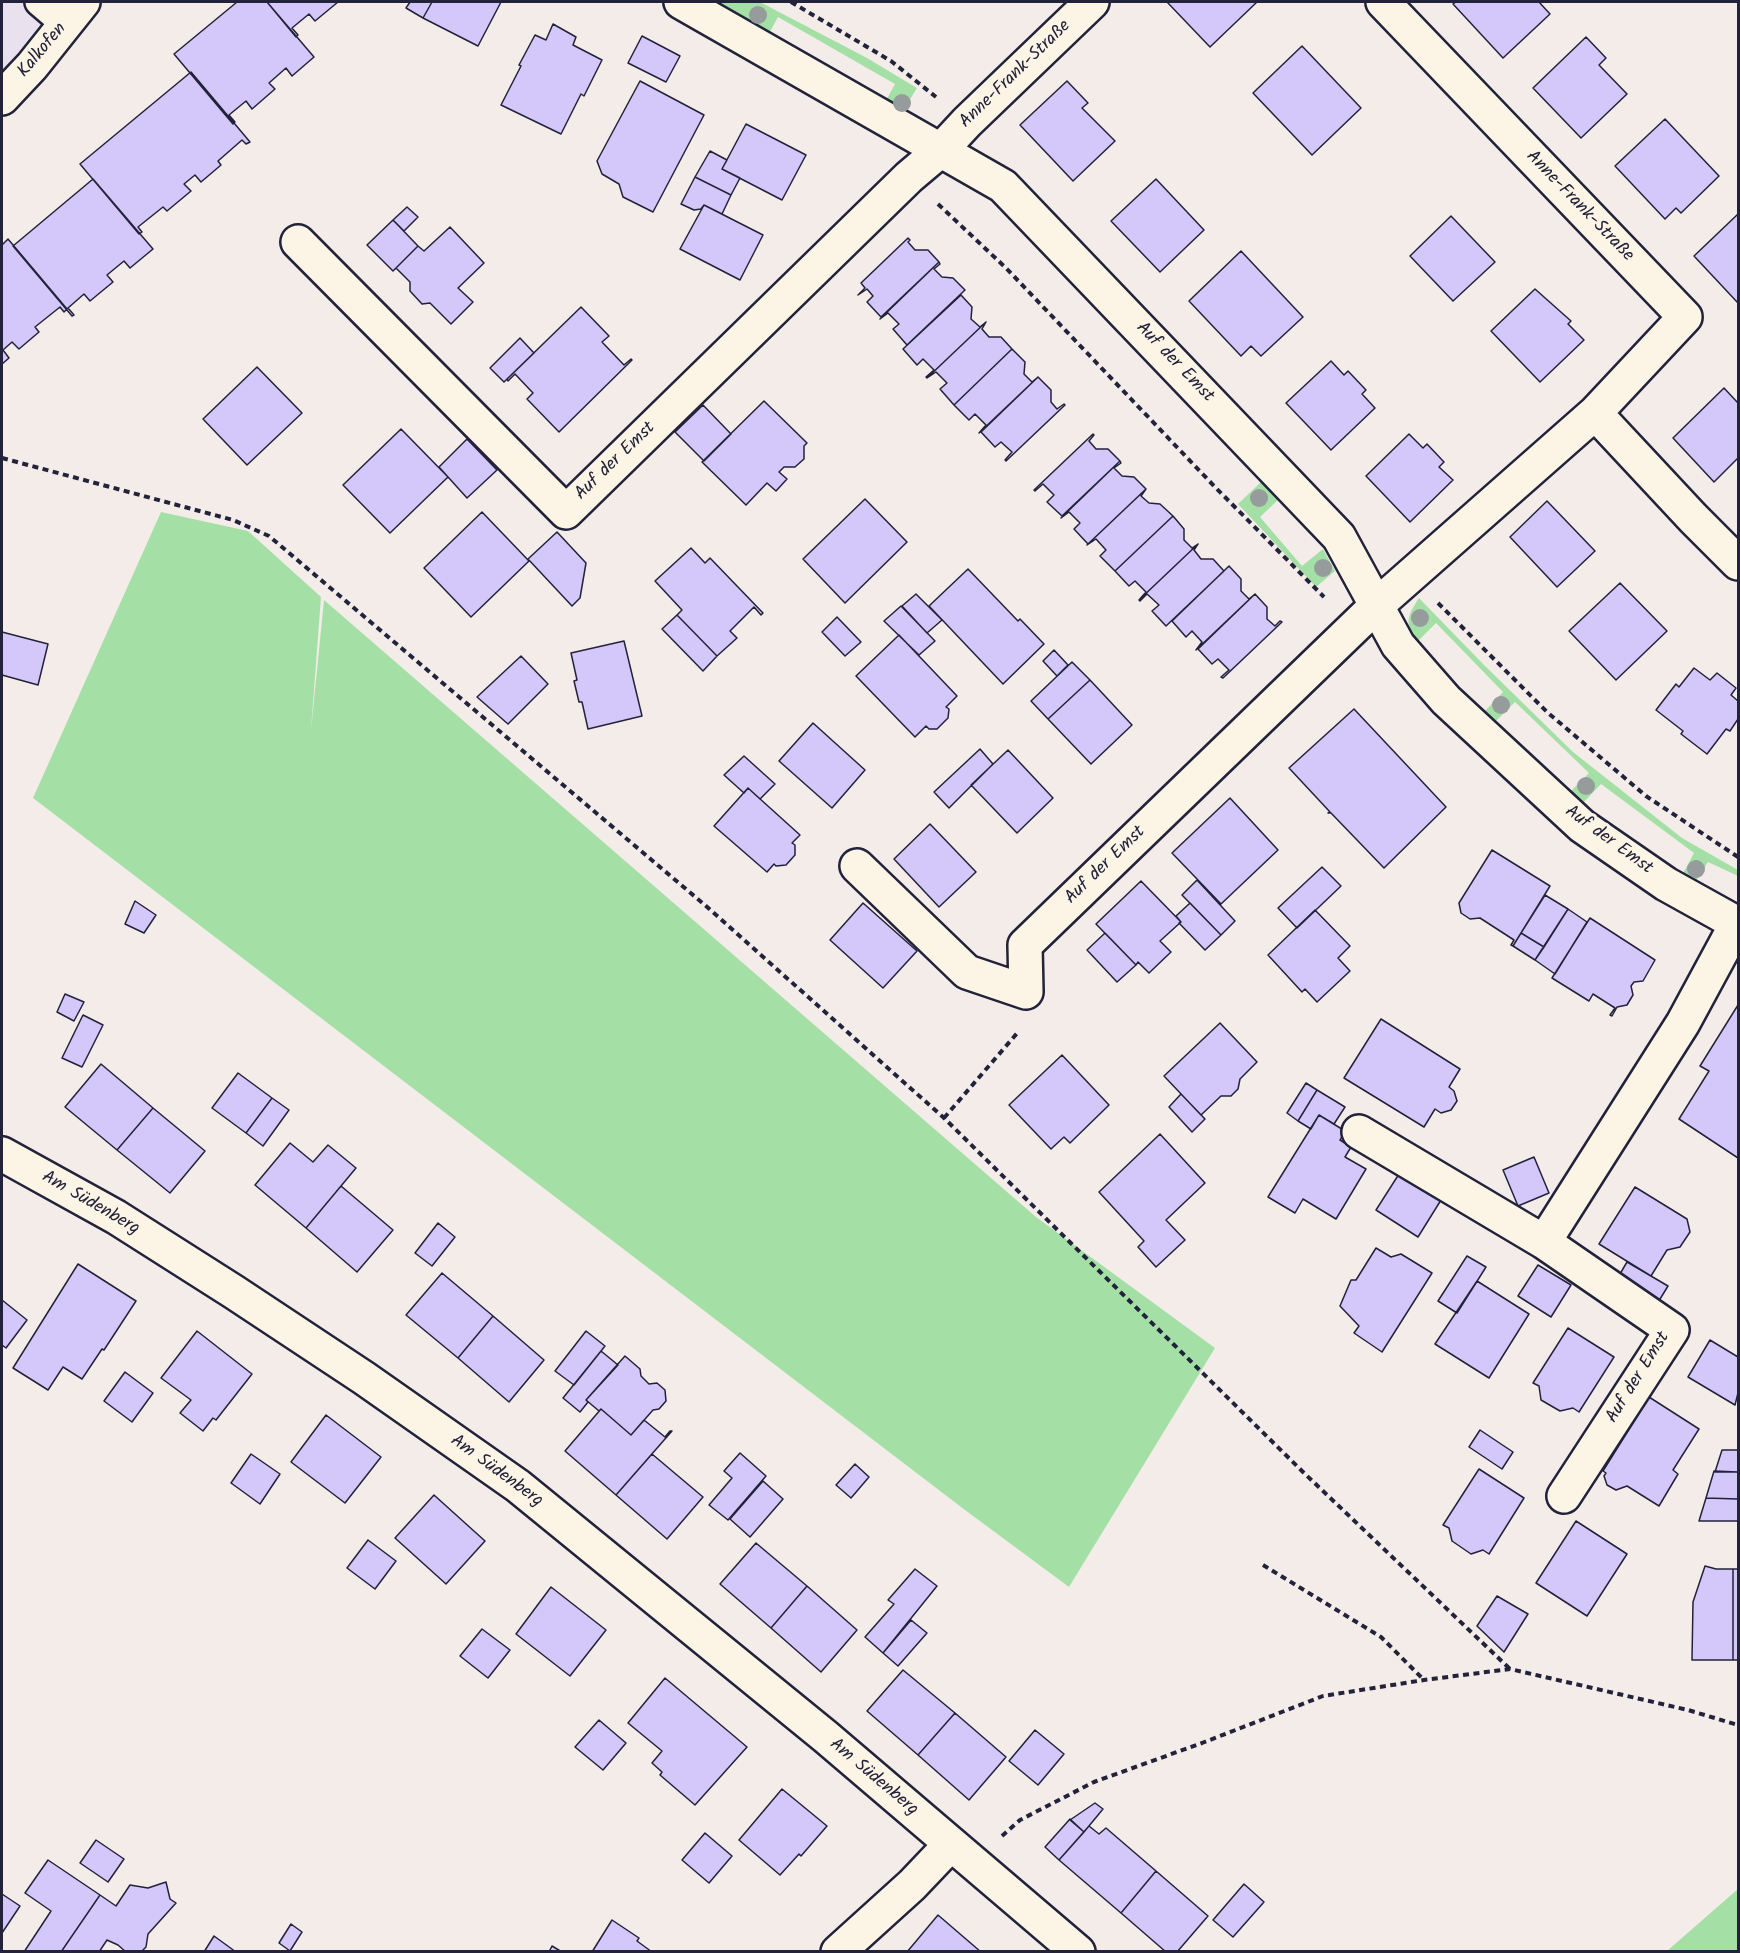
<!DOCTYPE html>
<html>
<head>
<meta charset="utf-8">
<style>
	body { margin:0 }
	#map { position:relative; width:1740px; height:1953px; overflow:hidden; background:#f4ece9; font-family:Kalam,sans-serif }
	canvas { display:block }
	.frame { position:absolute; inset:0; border:3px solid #22223b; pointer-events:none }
</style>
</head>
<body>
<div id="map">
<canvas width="1740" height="1953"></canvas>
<div class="frame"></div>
</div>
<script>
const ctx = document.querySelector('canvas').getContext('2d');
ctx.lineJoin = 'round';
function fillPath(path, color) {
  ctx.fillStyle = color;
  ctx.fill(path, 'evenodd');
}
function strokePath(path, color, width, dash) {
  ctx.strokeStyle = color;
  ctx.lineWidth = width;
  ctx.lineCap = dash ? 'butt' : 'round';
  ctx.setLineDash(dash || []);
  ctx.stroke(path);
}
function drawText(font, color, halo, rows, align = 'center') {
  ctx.font = font + ' Kalam,sans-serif';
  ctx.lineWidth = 6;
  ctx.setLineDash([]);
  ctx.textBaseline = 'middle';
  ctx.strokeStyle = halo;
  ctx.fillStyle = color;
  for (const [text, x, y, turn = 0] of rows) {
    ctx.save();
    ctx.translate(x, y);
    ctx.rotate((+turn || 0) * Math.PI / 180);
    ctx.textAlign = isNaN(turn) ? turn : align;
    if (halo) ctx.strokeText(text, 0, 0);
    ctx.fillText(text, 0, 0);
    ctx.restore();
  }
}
const built = new Path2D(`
	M 2,2 L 74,2 L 2,88 Z`);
const green = new Path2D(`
	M 719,2 L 760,2 L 867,58 L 917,88 L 901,114 L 883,106 L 895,84 L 778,17 L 766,39 Z
	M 1262,481 L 1279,499 L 1260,517 L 1302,566 L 1323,549 L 1335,571 L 1316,587 L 1238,504 Z
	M 161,512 L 248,531 L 321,597 L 311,730 L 324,600 L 1036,1217 L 1215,1348 L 1069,1587 L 965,1510 L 33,798 Z
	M 1419,598 L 1485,666 L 1573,752 L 1682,838 L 1738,870 L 1738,876 L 1708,862 L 1694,884 L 1681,877 L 1694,853 L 1601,784 L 1582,804 L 1569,793 L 1589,773 L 1515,702 L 1496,721 L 1485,711 L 1503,692 L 1436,623 L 1418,641 C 1403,624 1408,615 1419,598 Z
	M 1738,1889 L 1738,1951 L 1667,1951 Z`);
const building = new Path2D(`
	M 237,2 L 267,2 L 314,57 L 292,76 L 286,68 L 269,83 L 275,89 L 252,109 L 246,101 L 229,115 L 235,122 L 233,124 L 174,54 Z
	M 267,2 L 338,2 L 315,21 L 309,14 L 292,28 L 298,35 L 296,37 Z
	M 410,2 L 432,2 L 423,18 L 406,8 Z
	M 432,2 L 501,2 L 478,46 L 423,18 Z
	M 1167,2 L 1257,2 L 1210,47 Z
	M 1456,2 L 1539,2 L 1550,14 L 1503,58 L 1453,4 Z
	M 553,24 L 576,37 L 573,45 L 602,60 L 584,96 L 581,94 L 561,134 L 501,105 L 521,66 L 519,65 L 535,35 L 546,40 Z
	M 642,36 L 680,56 L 666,82 L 628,63 Z
	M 1586,37 L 1606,58 L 1599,65 L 1627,94 L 1581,138 L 1533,88 Z
	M 1302,46 L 1361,108 L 1312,155 L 1253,93 Z
	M 191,72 L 250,142 L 246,144 L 242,140 L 218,161 L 221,165 L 201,182 L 195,175 L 184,184 L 191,191 L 167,211 L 163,207 L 138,227 L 142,232 L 139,234 L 80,164 Z
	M 640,81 L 704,115 L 653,212 L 623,197 L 619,184 L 602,174 L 597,161 Z
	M 1067,81 L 1088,103 L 1082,108 L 1115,141 L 1073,181 L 1020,125 Z
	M 1665,119 L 1719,176 L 1681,213 L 1676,208 L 1665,219 L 1615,166 Z
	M 746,124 L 806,155 L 782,200 L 722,169 Z
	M 710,151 L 727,160 L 722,169 L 740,178 L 731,195 L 695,177 Z
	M 695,177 L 731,195 L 722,214 L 704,205 L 701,209 L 694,210 L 681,204 Z
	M 93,179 L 153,249 L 130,268 L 124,261 L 107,275 L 113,282 L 90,301 L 84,294 L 68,308 L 74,315 L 72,316 L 13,246 Z
	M 1156,179 L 1204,230 L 1160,272 L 1111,221 Z
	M 704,205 L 763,235 L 740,280 L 680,249 Z
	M 407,207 L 418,217 L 404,231 L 393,220 Z
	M 1738,214 L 1738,303 L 1694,256 Z
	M 1451,216 L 1495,262 L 1453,301 L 1410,256 Z
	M 393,220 L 418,246 L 393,271 L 367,245 Z
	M 450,227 L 484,263 L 458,288 L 473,302 L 451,324 L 430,303 L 422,304 L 410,291 L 410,282 L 396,268 L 418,246 L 424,251 Z
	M 908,238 L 910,240 L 908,242 L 915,250 L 928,250 L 939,262 L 881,317 L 867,302 L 873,296 L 867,289 L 858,295 L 865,288 L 861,283 Z
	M 8,239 L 67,309 L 64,312 L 60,307 L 35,327 L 39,332 L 19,349 L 12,342 L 3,350 L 9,358 L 2,364 L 2,245 Z
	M 1241,251 L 1303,317 L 1261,356 L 1251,346 L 1241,356 L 1189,301 Z
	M 939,262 L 940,264 L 934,269 L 942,277 L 953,278 L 965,290 L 907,345 L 893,329 L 899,324 L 888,313 L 880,319 Z
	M 1535,289 L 1571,321 L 1568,324 L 1584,340 L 1540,382 L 1491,331 Z
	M 961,295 L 972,307 L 971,319 L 980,327 L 986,322 L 927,378 L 926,377 L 934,370 L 923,359 L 917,365 L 903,349 Z
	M 581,307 L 609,336 L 602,342 L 624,365 L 631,359 L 632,360 L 559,432 L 527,399 L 533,393 L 515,374 L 508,381 L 507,379 Z
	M 986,322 L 982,329 L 989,337 L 1001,337 L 1012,349 L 954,405 L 940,389 L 947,383 L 936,372 L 927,378 Z
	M 520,338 L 534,353 L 504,382 L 490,368 Z
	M 1012,349 L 1025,362 L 1024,374 L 1032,382 L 1038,377 L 979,433 L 986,425 L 975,414 L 969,420 L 954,405 Z
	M 1331,361 L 1344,375 L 1348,371 L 1366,390 L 1362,394 L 1375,408 L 1331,450 L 1286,403 Z
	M 257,367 L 302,413 L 247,465 L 203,419 Z
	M 1038,377 L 1051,390 L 1051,402 L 1057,409 L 1064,404 L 1065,405 L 1006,461 L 1005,460 L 1012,452 L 1001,442 L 995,447 L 981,432 Z
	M 1724,388 L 1738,403 L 1738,458 L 1714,482 L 1673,438 Z
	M 764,401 L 807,443 L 804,446 L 804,459 L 795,467 L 784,467 L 779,472 L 787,479 L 776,491 L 767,483 L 746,505 L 702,462 Z
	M 703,405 L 731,434 L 704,461 L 675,432 Z
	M 401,429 L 448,477 L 390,533 L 343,485 Z
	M 1093,434 L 1094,435 L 1089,441 L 1096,449 L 1108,449 L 1120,461 L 1062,516 L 1047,502 L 1054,495 L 1043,484 L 1035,491 L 1034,490 Z
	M 1409,434 L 1423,448 L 1427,444 L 1444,462 L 1439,467 L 1453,480 L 1410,522 L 1366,476 Z
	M 467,439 L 497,470 L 467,498 L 439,467 Z
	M 1120,461 L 1121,463 L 1114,468 L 1122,476 L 1134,477 L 1146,489 L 1088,544 L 1074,529 L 1080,523 L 1069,512 L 1061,518 Z
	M 1146,489 L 1141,496 L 1149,503 L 1160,504 L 1173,516 L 1115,571 L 1100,556 L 1106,550 L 1096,539 L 1087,545 Z
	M 865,499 L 907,542 L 845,603 L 803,559 Z
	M 1547,501 L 1595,551 L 1557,587 L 1510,537 Z
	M 482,512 L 529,561 L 471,617 L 424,568 Z
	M 1173,516 L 1184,529 L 1184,540 L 1192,548 L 1198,544 L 1139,600 L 1146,592 L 1135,581 L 1129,586 L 1115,571 Z
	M 557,532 L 586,563 L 580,598 L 572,606 L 528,559 Z
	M 1198,544 L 1194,550 L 1201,559 L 1213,559 L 1224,571 L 1166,626 L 1152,611 L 1159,605 L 1147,594 L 1140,601 L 1139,600 Z
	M 691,548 L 705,563 L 710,558 L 763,613 L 761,615 L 754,607 L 730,631 L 737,638 L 717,656 L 677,615 L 682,610 L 655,581 Z
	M 1229,566 L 1241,579 L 1241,591 L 1249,599 L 1255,594 L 1196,650 L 1202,642 L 1192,631 L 1186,637 L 1172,621 Z
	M 968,569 L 1018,621 L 1020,619 L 1044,644 L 1003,684 L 929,606 Z
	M 1620,583 L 1667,631 L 1616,680 L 1569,631 Z
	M 916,594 L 942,620 L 927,633 L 902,606 Z
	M 1255,594 L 1267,607 L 1267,619 L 1275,626 L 1280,621 L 1282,622 L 1223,678 L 1221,677 L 1229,670 L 1218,659 L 1212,664 L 1198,649 Z
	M 901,606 L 935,641 L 919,655 L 884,621 Z
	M 677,615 L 717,656 L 703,671 L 662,629 Z
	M 837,617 L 861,642 L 845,656 L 822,632 Z
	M 2,632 L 48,644 L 38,685 L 2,675 Z
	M 899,635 L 957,696 L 946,707 L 949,709 L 948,718 L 937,729 L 929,729 L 926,726 L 915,737 L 856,676 Z
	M 624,641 L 642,716 L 588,729 L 582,702 L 579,702 L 574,681 L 577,680 L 571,653 Z
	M 1054,650 L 1068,665 L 1057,676 L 1043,661 Z
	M 521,656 L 548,684 L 508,724 L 477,697 Z
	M 1072,662 L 1090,680 L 1048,719 L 1031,701 Z
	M 1694,668 L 1710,680 L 1717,673 L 1736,688 L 1731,695 L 1738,701 L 1738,719 L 1730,731 L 1726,729 L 1707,754 L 1681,734 L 1683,731 L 1656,710 L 1676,684 L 1679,687 Z
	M 1090,680 L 1132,725 L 1091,764 L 1048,719 Z
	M 1354,709 L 1446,807 L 1384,868 L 1331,813 L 1328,813 L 1330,812 L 1289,768 Z
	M 813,723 L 865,770 L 832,808 L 779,761 Z
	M 980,749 L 993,764 L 949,808 L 934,792 Z
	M 1008,750 L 1053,798 L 1017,833 L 971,785 Z
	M 744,756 L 775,784 L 760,799 L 748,788 L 744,793 L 724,775 Z
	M 748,788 L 800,835 L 792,843 L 795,845 L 795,855 L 786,865 L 776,866 L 774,864 L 767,872 L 714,826 Z
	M 1230,798 L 1278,850 L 1221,904 L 1172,853 Z
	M 930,824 L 976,872 L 939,907 L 894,859 Z
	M 1492,850 L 1550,886 L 1513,946 L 1511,945 L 1514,940 L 1480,918 L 1470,919 L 1461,913 L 1459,903 Z
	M 1322,867 L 1341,886 L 1297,928 L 1278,908 Z
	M 1197,880 L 1235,921 L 1221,935 L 1182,895 Z
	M 1141,881 L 1181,922 L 1160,941 L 1171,952 L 1149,973 L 1138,962 L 1136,965 L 1096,924 Z
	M 1545,895 L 1568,909 L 1544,947 L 1521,933 Z
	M 135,901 L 156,915 L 144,933 L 125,924 Z
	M 863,903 L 917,951 L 883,988 L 830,940 Z
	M 1190,903 L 1221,935 L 1205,950 L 1179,923 L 1181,922 L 1176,916 Z
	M 1568,909 L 1587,922 L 1555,974 L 1535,960 Z
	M 1315,910 L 1350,946 L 1338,958 L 1350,971 L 1317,1002 L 1305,989 L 1302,992 L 1268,955 Z
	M 1590,918 L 1655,960 L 1643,981 L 1634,982 L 1631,986 L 1633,995 L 1627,1005 L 1617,1007 L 1612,1016 L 1610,1015 L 1615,1008 L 1593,994 L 1589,1001 L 1552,978 Z
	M 1105,933 L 1136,965 L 1117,982 L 1087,950 Z
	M 1521,933 L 1544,947 L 1535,960 L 1513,946 Z
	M 65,994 L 84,1002 L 74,1021 L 57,1012 Z
	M 1738,1005 L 1738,1158 L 1679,1119 L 1709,1071 L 1700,1066 Z
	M 83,1015 L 103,1025 L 82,1067 L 62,1058 Z
	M 1381,1019 L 1460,1069 L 1449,1087 L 1454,1091 L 1457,1101 L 1451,1110 L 1441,1113 L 1435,1109 L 1424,1127 L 1344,1078 Z
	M 1220,1023 L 1257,1062 L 1240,1079 L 1238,1089 L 1231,1096 L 1221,1096 L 1201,1115 L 1164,1076 Z
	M 1062,1055 L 1109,1105 L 1070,1143 L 1064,1137 L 1051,1149 L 1009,1105 Z
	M 101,1064 L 153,1108 L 117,1150 L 65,1107 Z
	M 238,1073 L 272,1098 L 246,1133 L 212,1108 Z
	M 1306,1083 L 1317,1090 L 1298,1121 L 1287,1113 Z
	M 1317,1090 L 1345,1107 L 1334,1124 L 1319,1115 L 1311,1129 L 1298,1121 Z
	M 1181,1094 L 1205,1119 L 1192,1132 L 1169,1107 Z
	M 272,1098 L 289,1110 L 263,1146 L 246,1133 Z
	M 153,1108 L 205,1151 L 170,1193 L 117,1150 Z
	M 1319,1115 L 1345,1131 L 1340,1140 L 1351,1147 L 1345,1157 L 1366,1169 L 1336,1219 L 1303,1199 L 1295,1213 L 1268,1197 Z
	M 1160,1134 L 1205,1183 L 1166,1220 L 1185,1240 L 1156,1267 L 1138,1247 L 1144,1241 L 1099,1192 Z
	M 290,1143 L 313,1162 L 328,1145 L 356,1168 L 306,1228 L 255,1185 Z
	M 1534,1157 L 1549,1193 L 1518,1206 L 1503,1170 Z
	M 1399,1174 L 1441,1200 L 1418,1237 L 1376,1210 Z
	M 341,1186 L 393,1230 L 357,1272 L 306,1228 Z
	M 1635,1187 L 1687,1219 L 1690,1232 L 1680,1247 L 1667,1250 L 1651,1276 L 1599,1244 Z
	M 438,1223 L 455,1237 L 432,1266 L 415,1253 Z
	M 1376,1248 L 1391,1257 L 1401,1254 L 1432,1273 L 1382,1352 L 1354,1333 L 1359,1326 L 1340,1306 L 1351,1280 L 1356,1280 Z
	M 1467,1256 L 1486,1267 L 1457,1313 L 1438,1301 Z
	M 1627,1262 L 1668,1286 L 1657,1304 L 1617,1279 Z
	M 78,1264 L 136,1301 L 104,1350 L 102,1349 L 82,1379 L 63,1367 L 48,1390 L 13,1368 Z
	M 1538,1265 L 1571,1285 L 1551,1317 L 1518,1296 Z
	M 442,1273 L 493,1316 L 458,1358 L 406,1315 Z
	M 1477,1281 L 1529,1314 L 1489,1378 L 1435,1344 Z
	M 2,1300 L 27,1320 L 6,1348 L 2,1345 Z
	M 493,1316 L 544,1360 L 509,1402 L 458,1358 Z
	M 1568,1328 L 1614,1357 L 1579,1412 L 1573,1408 L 1560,1411 L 1541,1400 L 1539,1386 L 1533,1383 Z
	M 197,1331 L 252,1374 L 216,1420 L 213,1418 L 203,1431 L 180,1413 L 191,1400 L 161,1378 Z
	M 586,1331 L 605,1346 L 574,1385 L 555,1371 Z
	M 1710,1340 L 1738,1357 L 1738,1393 L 1735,1405 L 1688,1377 Z
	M 601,1351 L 618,1365 L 586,1400 L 588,1402 L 580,1412 L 563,1398 Z
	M 625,1356 L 640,1369 L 641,1376 L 649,1384 L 657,1383 L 665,1390 L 666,1401 L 659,1409 L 653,1410 L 631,1435 L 601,1409 L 599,1411 L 586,1400 Z
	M 125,1372 L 153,1393 L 132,1422 L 104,1401 Z
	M 1649,1397 L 1699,1429 L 1673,1470 L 1678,1474 L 1659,1506 L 1627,1486 L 1616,1490 L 1607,1485 L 1604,1476 L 1606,1473 L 1603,1471 Z
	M 601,1409 L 631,1435 L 644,1420 L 665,1437 L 670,1431 L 672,1431 L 616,1495 L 565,1451 Z
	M 326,1415 L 381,1457 L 345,1503 L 291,1462 Z
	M 1480,1430 L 1513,1452 L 1502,1469 L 1469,1447 Z
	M 1722,1450 L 1738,1450 L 1738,1472 L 1715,1472 Z
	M 740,1453 L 766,1476 L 728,1520 L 709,1505 L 732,1478 L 724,1471 Z
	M 251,1454 L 280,1474 L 260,1504 L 231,1483 Z
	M 652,1454 L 703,1497 L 667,1539 L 616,1495 Z
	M 855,1464 L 869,1477 L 851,1498 L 836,1485 Z
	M 1479,1469 L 1524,1498 L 1489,1554 L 1483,1550 L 1471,1554 L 1452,1541 L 1449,1528 L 1443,1525 Z
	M 1714,1471 L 1738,1472 L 1738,1499 L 1706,1498 Z
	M 763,1481 L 783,1499 L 750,1537 L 730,1519 Z
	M 434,1495 L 485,1541 L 446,1584 L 395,1538 Z
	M 1706,1498 L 1738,1499 L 1738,1521 L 1699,1521 Z
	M 1576,1521 L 1627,1554 L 1587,1616 L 1536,1583 Z
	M 368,1540 L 396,1561 L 375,1589 L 347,1568 Z
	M 756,1543 L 807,1586 L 771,1628 L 720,1584 Z
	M 1705,1566 L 1716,1569 L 1733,1569 L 1733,1660 L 1692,1660 L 1693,1602 Z
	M 915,1569 L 937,1586 L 883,1653 L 865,1637 L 894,1604 L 888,1600 Z
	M 1733,1569 L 1738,1569 L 1738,1660 L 1733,1660 Z
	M 807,1586 L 857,1630 L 821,1672 L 771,1628 Z
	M 551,1587 L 606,1630 L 570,1676 L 516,1634 Z
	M 1497,1596 L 1528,1614 L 1504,1652 L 1477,1626 Z
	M 911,1620 L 927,1633 L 898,1666 L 883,1653 Z
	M 482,1629 L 510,1650 L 488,1678 L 460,1656 Z
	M 903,1670 L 955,1713 L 918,1755 L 867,1711 Z
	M 665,1678 L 747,1747 L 695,1805 L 660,1775 L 662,1772 L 652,1763 L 662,1751 L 628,1723 Z
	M 955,1713 L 1006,1757 L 969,1800 L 918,1755 Z
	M 599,1720 L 626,1743 L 603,1770 L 575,1747 Z
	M 1035,1730 L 1064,1754 L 1038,1785 L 1009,1761 Z
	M 782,1789 L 827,1826 L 801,1856 L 799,1854 L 780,1875 L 739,1840 Z
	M 1095,1803 L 1103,1809 L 1084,1832 L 1070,1820 Z
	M 1070,1819 L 1084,1832 L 1059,1860 L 1045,1847 Z
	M 1089,1826 L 1099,1834 L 1106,1828 L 1156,1871 L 1121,1913 L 1059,1860 Z
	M 705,1833 L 732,1856 L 709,1883 L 682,1860 Z
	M 96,1840 L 124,1859 L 108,1882 L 80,1863 Z
	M 48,1860 L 100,1895 L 61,1952 L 24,1952 L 51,1911 L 25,1893 Z
	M 1156,1871 L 1208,1916 L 1177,1952 L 1166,1952 L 1121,1913 Z
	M 166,1882 L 170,1899 L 176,1903 L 148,1934 L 146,1947 L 142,1951 L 126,1952 L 118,1945 L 107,1940 L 99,1952 L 61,1952 L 100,1895 L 116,1906 L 130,1885 L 148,1888 Z
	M 1244,1884 L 1264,1902 L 1233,1937 L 1213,1920 Z
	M 2,1894 L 20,1906 L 2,1933 Z
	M 938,1915 L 981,1952 L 907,1952 Z
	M 612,1920 L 639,1938 L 637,1941 L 652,1952 L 592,1952 Z
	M 291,1924 L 302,1932 L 290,1951 L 279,1943 Z
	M 214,1936 L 236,1952 L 204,1952 Z
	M 552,1946 L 562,1952 L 549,1952 Z`);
const path = new Path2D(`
	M 791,2 L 891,61 L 936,97
	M 938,204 L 1006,268 L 1215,487 L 1324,597
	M 2,458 L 233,520 L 269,536 L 706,906 L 944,1118 L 1303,1472 L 1510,1669
	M 1438,603 L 1547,712 L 1646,796 L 1738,857
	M 944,1118 L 1019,1031
	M 1263,1565 L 1381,1637 L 1423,1679
	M 1002,1836 L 1020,1820 L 1094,1782 L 1202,1743 L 1323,1696 L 1424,1680 L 1510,1669 L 1688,1710 L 1738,1725`);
const service = new Path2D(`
	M 39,2 L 66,25`);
const minor = new Path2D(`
	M 681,2 L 1003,186 L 1339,537 L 1398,645 L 1446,700 L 1582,826 L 1666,884 L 1738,924
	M 1383,2 L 1685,317 L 1595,413
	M 2,98 L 32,66 L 83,2
	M 298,242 L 566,512 L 909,177 L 941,150 L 967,122 L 1092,2
	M 857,866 L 967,972 L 1026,992 L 1025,945 L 1376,606 L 1595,413 L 1693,518 L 1738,563
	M 1359,1132 L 1544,1242 L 1683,1023 L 1737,923
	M 2,1154 L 116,1217 L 234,1292 L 364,1378 L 518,1486 L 826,1737 L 1078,1952
	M 1544,1242 L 1672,1330 L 1564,1496
	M 838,1952 L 912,1885 L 951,1844`);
const trees = [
	[758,15],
	[902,103],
	[1259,498],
	[1323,568],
	[1420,618],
	[1501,705],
	[1586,786],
	[1696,869]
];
const streetNames = [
	["Kalkofen",43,51,-50],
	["Anne-Frank-Straße",1016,75,-44],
	["Anne-Frank-Straße",1579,207,46],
	["Auf der Emst",1174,363,46],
	["Auf der Emst",616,462,-44],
	["Auf der Emst",1608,841,36],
	["Auf der Emst",1106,866,-44],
	["Am Südenberg",90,1204,30],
	["Auf der Emst",1639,1378,-58],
	["Am Südenberg",496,1472,36],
	["Am Südenberg",873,1778,40]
];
fillPath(built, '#eae1ee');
fillPath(green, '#a4e0a6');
fillPath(building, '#d4c8fa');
strokePath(building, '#22223b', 1.5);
strokePath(service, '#22223b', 32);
strokePath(minor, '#22223b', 38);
strokePath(path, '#22223b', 4, [6, 4.5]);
strokePath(service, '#fcf5e5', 27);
strokePath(minor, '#fcf5e5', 33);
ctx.fillStyle = '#969c9b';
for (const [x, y] of trees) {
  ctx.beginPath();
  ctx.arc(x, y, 9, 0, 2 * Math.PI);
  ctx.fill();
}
drawText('18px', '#22223b', '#fcf5e5', streetNames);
</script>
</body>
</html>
